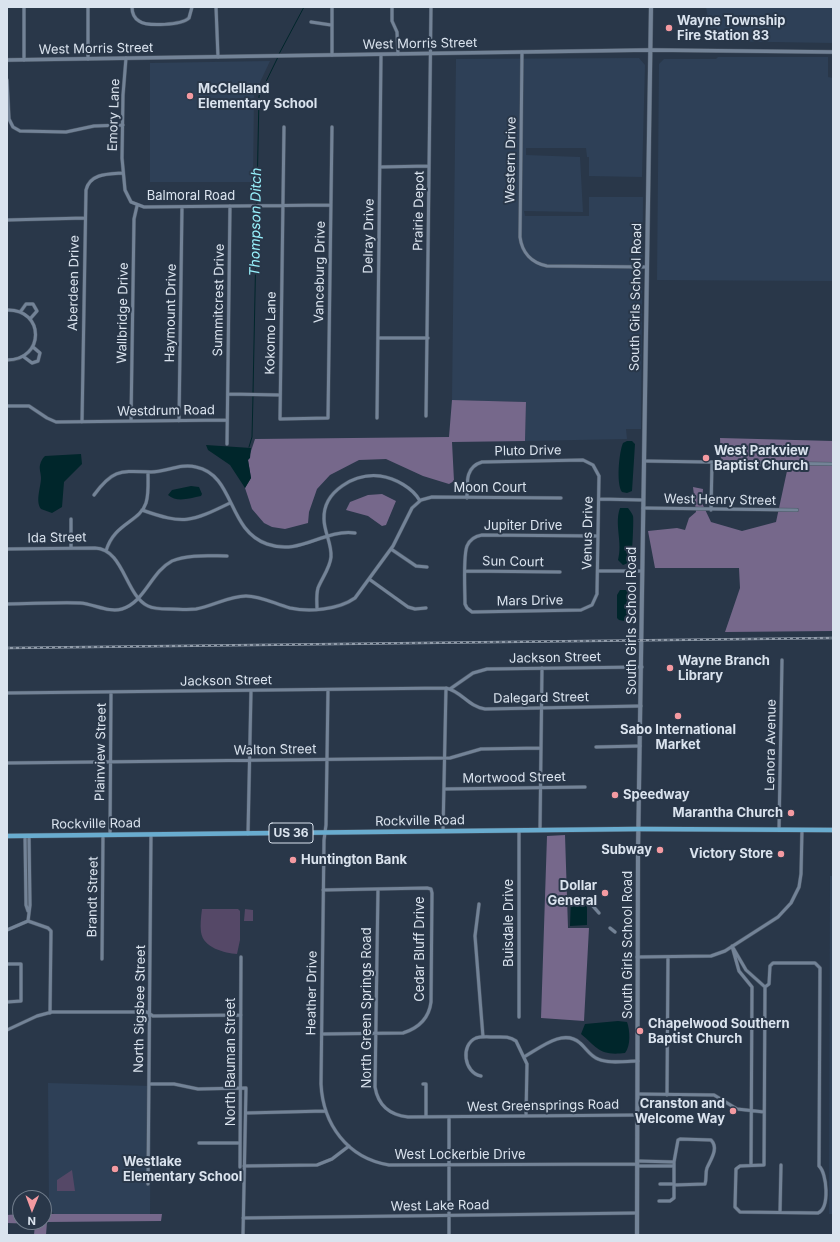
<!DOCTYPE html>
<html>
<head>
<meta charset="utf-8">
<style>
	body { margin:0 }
	#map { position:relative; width:840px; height:1242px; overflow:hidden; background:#293749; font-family:Inter,sans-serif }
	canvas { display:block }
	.frame { position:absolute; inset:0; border:8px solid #dae3ee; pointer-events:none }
	.north { position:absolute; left:12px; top:1190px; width:40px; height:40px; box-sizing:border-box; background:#293749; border:1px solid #707c8b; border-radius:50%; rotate:181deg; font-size:11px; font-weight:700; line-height:16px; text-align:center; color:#dae3ee }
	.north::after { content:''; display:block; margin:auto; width:14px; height:18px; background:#f49aa1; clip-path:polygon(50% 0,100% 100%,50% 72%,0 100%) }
</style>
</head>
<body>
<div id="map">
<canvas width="840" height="1242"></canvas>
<div class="frame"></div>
<div class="north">N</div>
</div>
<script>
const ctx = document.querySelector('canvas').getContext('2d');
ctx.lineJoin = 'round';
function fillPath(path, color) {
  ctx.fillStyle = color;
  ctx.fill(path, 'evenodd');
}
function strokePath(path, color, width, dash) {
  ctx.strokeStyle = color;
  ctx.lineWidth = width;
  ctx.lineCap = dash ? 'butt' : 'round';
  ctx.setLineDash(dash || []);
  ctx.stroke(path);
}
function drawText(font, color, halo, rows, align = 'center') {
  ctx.font = font + ' Inter,sans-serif';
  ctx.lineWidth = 4;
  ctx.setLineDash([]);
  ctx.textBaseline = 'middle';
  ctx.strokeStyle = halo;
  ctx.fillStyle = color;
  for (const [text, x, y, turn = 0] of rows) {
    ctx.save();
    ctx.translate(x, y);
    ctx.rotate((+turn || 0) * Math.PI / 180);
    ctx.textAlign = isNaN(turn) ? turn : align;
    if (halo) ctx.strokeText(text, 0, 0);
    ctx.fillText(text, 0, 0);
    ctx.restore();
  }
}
const built = new Path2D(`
	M 706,7 L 833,7 L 833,43 L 712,41 Z
	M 718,57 L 828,57 L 828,77 L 833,78 L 833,281 L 657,280 L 659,64 L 664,59 L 716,59 Z
	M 639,58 L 645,65 L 642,177 L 589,176 L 589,157 L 587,157 L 586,148 L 526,148 L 526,155 L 580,157 L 583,212 L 524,211 L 525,216 L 589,216 L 589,197 L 643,197 L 641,429 L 626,429 L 627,439 L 525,441 L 526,402 L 452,400 L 456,59 Z
	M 270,61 L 254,95 L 253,182 L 150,182 L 150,63 Z
	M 830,876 L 833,876 L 833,1214 L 829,1214 Z
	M 48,1083 L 151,1086 L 150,1214 L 54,1214 L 49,1208 Z`);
const green = new Path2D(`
	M 202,909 L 238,909 L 240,911 L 240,940 L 237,954 C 225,953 203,948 201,932 C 200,925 201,917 202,909 Z
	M 245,909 L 253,910 L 253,921 L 244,921 Z
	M 72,1170 L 75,1191 L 57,1191 L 57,1180 Z`);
const forest = new Path2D(`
	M 452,400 L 526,402 L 525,441 L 452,442 L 454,481 L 449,484 L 423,476 L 386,459 L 359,460 L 330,475 L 317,489 L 309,512 L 308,523 L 285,529 L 272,527 L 264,523 L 252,509 L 245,488 L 251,478 L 248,460 L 255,439 L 449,437 Z
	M 720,438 L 833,441 L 833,631 L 725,632 L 740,588 L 739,568 L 655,568 L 648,531 L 677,528 L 685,530 L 689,518 L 696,512 L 693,487 L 703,489 L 702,503 L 711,522 L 742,531 L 776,522 L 787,471 L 775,468 L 721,462 Z
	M 382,494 L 396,501 L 386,525 L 382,526 L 368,516 L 346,510 L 350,502 L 368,495 Z
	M 565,835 L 568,928 L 589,928 L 584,1021 L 541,1018 L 547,836 Z
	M 20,1214 L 20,1222 L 44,1222 L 44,1214 L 162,1214 L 161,1221 L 47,1222 L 46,1235 L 34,1235 L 35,1224 L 7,1223 L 7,1215 Z`);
const water = new Path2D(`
	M 627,441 L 632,441 L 635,444 L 632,491 L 627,493 L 622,492 C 616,484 619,452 623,443 Z
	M 206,445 L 251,448 L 250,458 L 248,460 L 251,478 L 245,488 L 230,465 L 208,450 Z
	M 81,454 L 82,464 L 64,482 L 62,507 L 52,513 L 41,509 C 35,501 41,487 41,478 C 41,473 39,469 40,465 C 41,461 42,459 45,456 Z
	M 191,486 L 199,487 L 202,494 L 201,496 C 190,498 177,503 168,495 L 172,490 Z
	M 620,508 L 628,508 C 630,511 632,513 633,516 C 634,520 632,557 631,562 L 623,565 L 618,560 C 623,543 614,524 620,508 Z
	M 620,590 L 628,590 L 632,594 L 631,619 L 624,621 L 619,620 L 617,618 L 617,595 Z
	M 587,895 L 587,925 L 570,926 L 571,896 Z
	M 618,1021 L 627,1022 C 630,1030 631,1046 625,1053 C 599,1056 598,1048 581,1034 L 585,1024 Z`);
const stream = new Path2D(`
	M 279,54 L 304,7
	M 253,393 L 259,96 L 278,57
	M 249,447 L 252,437 L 253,396`);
const minor = new Path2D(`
	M 132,7 C 132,13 134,18 139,21 C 147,27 182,25 189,18 L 192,7
	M 216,7 L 218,57
	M 392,7 L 392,21 L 397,32 L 398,54
	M 311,22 L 331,25
	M 522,52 L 520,237 C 522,253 532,263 547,266 L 647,267
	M 332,55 L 332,7
	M 126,58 L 123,95 L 122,158 L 125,190 L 131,202 L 144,207 L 331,205
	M 88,59 L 88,7
	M 24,60 L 24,7
	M 7,80 L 9,119 L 13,127 L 20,131 L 66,132 L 94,126 L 123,125
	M 284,127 L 280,419 L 328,418 L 332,127
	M 380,167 L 429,166
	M 7,220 L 85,218
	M 7,310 C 45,309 45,360 7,360
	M 21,311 L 26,304 L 33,304 L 37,311 L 30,319
	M 378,338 L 428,338
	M 24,357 L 32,363 L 38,361 L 40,353 L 33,347
	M 228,394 L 280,395
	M 7,406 L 29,406 L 47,418 L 56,422 L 227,420
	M 426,416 L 431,7
	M 377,418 L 381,55
	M 131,421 L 134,219 L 137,206
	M 179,421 L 182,207
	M 82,422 L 86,190 C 90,173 109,174 123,173
	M 227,444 L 230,206
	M 644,461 L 833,464
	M 94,495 C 113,469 120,471 151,472 C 166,472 181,463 196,467 C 235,475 227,530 267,544 C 301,556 322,529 355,533
	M 467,498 C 467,483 465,467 482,462 L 583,460 L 593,465 L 599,476 L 597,592 L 597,594 L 592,605 L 581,610 L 472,612 L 467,608 L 465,604 C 465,591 463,556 467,546 C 470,539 476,536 482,535 L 598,536
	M 599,499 L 643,500
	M 643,508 L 797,510
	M 142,510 C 184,525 191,522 230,503
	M 711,510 L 712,462
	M 71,548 L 71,519
	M 7,549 L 95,548 C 124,549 125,595 148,606 C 154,609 162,609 169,609 C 178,609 187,610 196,609 C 213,606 229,596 246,596 C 261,596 275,604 290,608 C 309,612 338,610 355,598 L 393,546 L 412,508 L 421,500 L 432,497 L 561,498
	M 391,549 L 416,566 L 427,567
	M 106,551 C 114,523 140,522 146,503 C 149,494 148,482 148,472
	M 466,571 L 560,572
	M 598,571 L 641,571
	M 369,579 L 408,607 L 415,609 L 426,608
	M 7,604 C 31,604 56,602 80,603 C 94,604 109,613 122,609 C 145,602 151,572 172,561 C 188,554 210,556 227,556
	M 317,609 C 317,602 316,595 318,588 C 322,578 330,568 331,557 C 332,544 324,532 324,519 C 323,491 355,473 380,476 C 395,478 413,488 420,501
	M 450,689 L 473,673 L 487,669 L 642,667
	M 328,690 L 326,825 L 324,840 L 321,1084 C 323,1124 347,1158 389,1165 L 637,1164
	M 7,693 L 446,688 C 461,691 469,707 485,709 L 641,706
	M 596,747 L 640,746
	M 7,763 L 450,758 L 481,749 L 541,748
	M 444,789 L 585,787
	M 540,830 L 542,668
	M 779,830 L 782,660
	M 443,831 L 446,688
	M 248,834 L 251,691
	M 110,835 L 111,692
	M 25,836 L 26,905 L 28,911
	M 378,889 L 375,1087 C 378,1105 390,1115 408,1117 L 638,1115
	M 479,904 L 475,936 L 483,1037
	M 592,905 L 599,913
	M 28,921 L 48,928 L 51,931 L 50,1013
	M 28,921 L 30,905 L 29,836
	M 610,928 L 615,932
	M 7,930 L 28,921
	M 732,946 L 739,971 L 752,987 L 751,1165
	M 732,946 L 746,970 L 765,987
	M 637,957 L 711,956 L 725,951 L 778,917 L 791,903 L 799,887 L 801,874 L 802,830
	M 102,959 L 103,835
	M 773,963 L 815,963 L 820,968 L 819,1166 C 827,1173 830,1208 818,1213 L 740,1212 L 735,1207 L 736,1169 L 740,1166 L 764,1165 L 765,987 L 769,984 L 770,966 Z
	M 7,964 L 21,964 L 21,1001 L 7,1002
	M 519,1017 L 519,830
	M 7,1030 L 37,1016 L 52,1012 L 147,1012 L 153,1016 L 241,1015
	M 322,1034 L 403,1033 C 419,1028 429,1018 431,1002 L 432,893 L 431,889 L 427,888 L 323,890
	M 524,1057 C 540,1048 563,1028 580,1043 C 586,1048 590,1056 598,1059 C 609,1064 626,1061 638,1061
	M 481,1076 C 464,1073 460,1045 476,1038 C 482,1036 489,1037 495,1037 C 502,1037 509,1036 516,1041 L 527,1064 L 526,1116
	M 149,1084 L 174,1084 L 198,1089 L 246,1088 L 243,1235
	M 423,1084 L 426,1084 L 426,1117
	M 638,1094 L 714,1095 L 737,1109 L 764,1112
	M 667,1095 L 668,957
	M 246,1113 L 325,1111
	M 199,1143 L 240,1143
	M 637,1161 L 674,1162
	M 244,1166 L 317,1165 L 332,1159 L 349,1146
	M 637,1166 L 674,1166
	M 240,1167 L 241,957
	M 148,1184 L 151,835
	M 660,1184 L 674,1184
	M 659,1201 L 670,1201 L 674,1198 L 674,1162 L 678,1140 L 680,1139 L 711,1140 C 719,1148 711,1159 707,1168 C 705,1173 707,1179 705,1184 L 674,1185
	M 780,1212 L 781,1165
	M 243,1218 L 637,1213
	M 449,1235 L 449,1117`);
const tertiary = new Path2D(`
	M 7,60 L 650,50 L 833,52`);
const secondary = new Path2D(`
	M 637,1235 L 638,852 L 651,7`);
const primary = new Path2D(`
	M 7,836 L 639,829 L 833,830`);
const rail = new Path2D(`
	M 7,648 L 833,638`);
const markers = [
	[669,28,4,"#f49aa1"],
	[190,96,4,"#f49aa1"],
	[706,458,4,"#f49aa1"],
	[670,668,4,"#f49aa1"],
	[678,716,4,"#f49aa1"],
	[615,795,4,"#f49aa1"],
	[791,813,4,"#f49aa1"],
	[660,850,4,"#f49aa1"],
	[781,854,4,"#f49aa1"],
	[293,860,4,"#f49aa1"],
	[605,893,4,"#f49aa1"],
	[640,1031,4,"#f49aa1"],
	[733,1111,4,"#f49aa1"],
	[115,1169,4,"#f49aa1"]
];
const shields = [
	[291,833,44]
];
const shieldNames = [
	["US 36",291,833]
];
const poiNames = [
	["Wayne Township",677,21],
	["Fire Station 83",677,36],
	["McClelland",198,89],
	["Elementary School",198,104],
	["West Parkview",714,451],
	["Baptist Church",714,466],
	["Wayne Branch",678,661],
	["Library",678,676],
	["Sabo International",678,730,"center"],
	["Market",678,745,"center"],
	["Speedway",623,795],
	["Marantha Church",783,813,"right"],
	["Subway",652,850,"right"],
	["Victory Store",773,854,"right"],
	["Huntington Bank",301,860],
	["Dollar",597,886,"right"],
	["General",597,901,"right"],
	["Chapelwood Southern",648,1024],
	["Baptist Church",648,1039],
	["Cranston and",725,1104,"right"],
	["Welcome Way",725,1119,"right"],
	["Westlake",123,1162],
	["Elementary School",123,1177]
];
const streetNames = [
	["West Morris Street",420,44,-1],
	["West Morris Street",96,49,-1],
	["Emory Lane",114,115,-88],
	["Western Drive",511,160,-89],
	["Balmoral Road",191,196],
	["Prairie Depot",419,211,-89],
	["Delray Drive",369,236,-89],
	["Vanceburg Drive",320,272,-89],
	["Aberdeen Drive",74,283,-89],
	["South Girls School Road",636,297,-89],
	["Summitcrest Drive",219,300,-89],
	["Wallbridge Drive",123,313,-89],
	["Haymount Drive",171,313,-89],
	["Kokomo Lane",271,333,-89],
	["Westdrum Road",166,411,-1],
	["Pluto Drive",528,451,-1],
	["Moon Court",490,488],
	["West Henry Street",720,500,1],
	["Jupiter Drive",523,526],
	["Venus Drive",588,533,-89],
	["Ida Street",57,538,-1],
	["Sun Court",513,562,1],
	["Mars Drive",530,601,-1],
	["South Girls School Road",632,621,-90],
	["Jackson Street",555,658,-1],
	["Jackson Street",226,681,-1],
	["Dalegard Street",541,698,-1],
	["Lenora Avenue",771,745,-89],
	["Walton Street",275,750,-1],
	["Plainview Street",101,752,-89],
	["Mortwood Street",514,778,-1],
	["Rockville Road",420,821,-1],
	["Rockville Road",96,824,-1],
	["Brandt Street",93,897,-89],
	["Buisdale Drive",509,923,-90],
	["South Girls School Road",628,945,-90],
	["Cedar Bluff Drive",420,949,-90],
	["Heather Drive",312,993,-89],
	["North Green Springs Road",367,1008,-90],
	["North Sigsbee Street",140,1009,-89],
	["North Bauman Street",231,1062,-90],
	["West Greensprings Road",543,1106,-1],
	["West Lockerbie Drive",460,1155],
	["West Lake Road",440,1206,-1]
];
const waterNames = [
	["Thompson Ditch",256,222,-89]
];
fillPath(built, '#2e4057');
fillPath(green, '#554867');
fillPath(forest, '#76688b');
fillPath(water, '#00262b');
strokePath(stream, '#00262b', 1);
strokePath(minor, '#495564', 4);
strokePath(tertiary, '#495564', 4.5);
strokePath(secondary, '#495564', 5);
strokePath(primary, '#495564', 5.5);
strokePath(minor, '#738397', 3);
strokePath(tertiary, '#738397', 3.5);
strokePath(secondary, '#738397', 4);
strokePath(primary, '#69accf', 4.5);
strokePath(rail, '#919caa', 2.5);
strokePath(rail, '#293749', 1, [3]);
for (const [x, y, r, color] of markers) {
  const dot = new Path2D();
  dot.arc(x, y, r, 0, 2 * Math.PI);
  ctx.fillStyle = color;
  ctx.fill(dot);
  strokePath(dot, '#293749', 1.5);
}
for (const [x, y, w] of shields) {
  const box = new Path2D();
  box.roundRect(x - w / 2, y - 10, w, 20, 3);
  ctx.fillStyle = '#293749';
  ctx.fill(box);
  strokePath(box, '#dae3ee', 1);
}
drawText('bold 12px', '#dae3ee', null, shieldNames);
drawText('bold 13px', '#dae3ee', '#293749', poiNames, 'left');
drawText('13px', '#dae3ee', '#293749', streetNames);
drawText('italic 14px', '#98f1fc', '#293749', waterNames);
</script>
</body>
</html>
